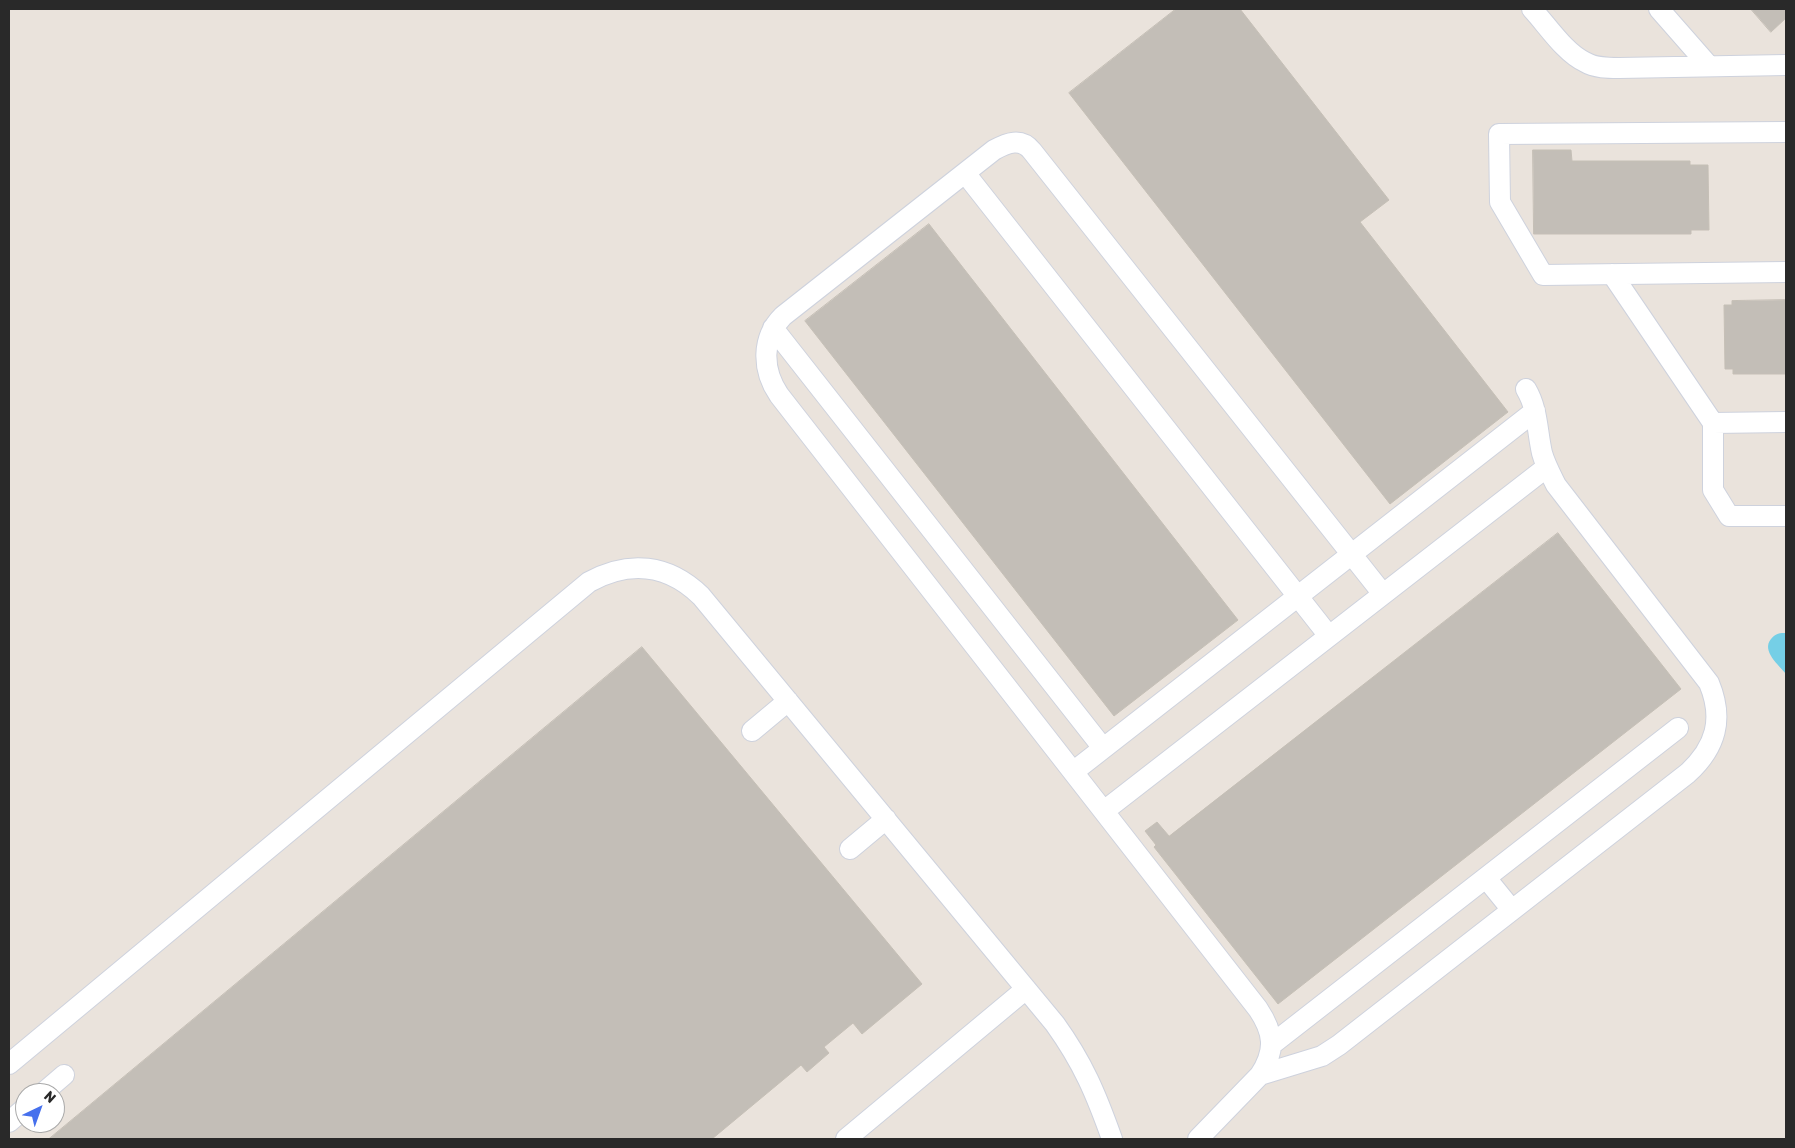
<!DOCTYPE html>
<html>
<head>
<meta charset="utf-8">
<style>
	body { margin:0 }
	#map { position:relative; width:1795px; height:1148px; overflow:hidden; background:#eae3dc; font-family:Rubik,sans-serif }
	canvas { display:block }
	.frame { position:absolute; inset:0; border:10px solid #292929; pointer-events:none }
	.north { position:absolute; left:15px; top:1083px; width:50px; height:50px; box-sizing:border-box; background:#fff; border:1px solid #a9a9a9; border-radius:50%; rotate:42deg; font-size:14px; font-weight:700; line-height:20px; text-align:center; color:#292929 }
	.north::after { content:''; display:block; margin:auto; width:18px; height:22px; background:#4670ed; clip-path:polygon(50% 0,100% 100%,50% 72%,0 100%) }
</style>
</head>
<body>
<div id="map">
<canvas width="1795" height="1148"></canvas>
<div class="frame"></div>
<div class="north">N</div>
</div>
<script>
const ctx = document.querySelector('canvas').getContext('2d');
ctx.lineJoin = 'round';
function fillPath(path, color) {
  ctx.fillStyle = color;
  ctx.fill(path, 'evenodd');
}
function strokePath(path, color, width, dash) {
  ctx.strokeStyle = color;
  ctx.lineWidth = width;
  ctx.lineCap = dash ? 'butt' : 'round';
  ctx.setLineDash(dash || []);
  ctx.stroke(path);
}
const water = new Path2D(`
	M 1786,633 L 1786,674 C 1779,665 1761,651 1771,639 C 1776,633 1780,633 1786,633 Z`);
const building = new Path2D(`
	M 1176,9 L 1240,9 L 1389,200 L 1360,222 L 1508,412 L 1390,504 L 1069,93 Z
	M 1751,9 L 1786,9 L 1786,18 L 1771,32 Z
	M 1533,150 L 1571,150 L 1572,161 L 1690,161 L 1690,165 L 1708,165 L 1709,230 L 1691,230 L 1691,234 L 1534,234 Z
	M 929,224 L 1238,620 L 1114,716 L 805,321 Z
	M 1786,300 L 1786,374 L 1733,374 L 1733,369 L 1725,369 L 1724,305 L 1732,305 L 1732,301 Z
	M 1558,533 L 1681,689 L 1278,1004 L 1154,847 L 1156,845 L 1145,831 L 1157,822 L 1169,836 Z
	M 642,647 L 922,984 L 862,1034 L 853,1023 L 824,1047 L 829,1053 L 807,1072 L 801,1065 L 712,1139 L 49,1139 Z`);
const minor = new Path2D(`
	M 1532,9 C 1547,25 1565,53 1585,62 C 1595,68 1608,68 1619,68 L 1786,65
	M 1659,9 L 1709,66
	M 1786,132 L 1499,134 L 1500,202 L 1543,275 L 1786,272
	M 965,173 L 1329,636
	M 1612,274 L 1713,423 L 1786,422
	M 773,328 L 1103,748
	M 1713,423 L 1713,490 L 1729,516 L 1786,516
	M 752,731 L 788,701
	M 1073,772 L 1535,411
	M 1104,811 L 1547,467
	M 850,849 L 886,819
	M 1486,878 L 1512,910
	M 1271,1045 L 1678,728
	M 9,1064 L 589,582 C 629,560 668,564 701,596 L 1055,1024 C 1083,1063 1096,1094 1112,1139
	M 1260,1075 L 1322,1056 L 1339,1045 L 1688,773 C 1716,747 1724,719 1709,683 L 1556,485 C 1551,475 1545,464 1542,453 C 1537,431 1538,409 1526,389
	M 43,1093 L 64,1075
	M 9,1122 L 25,1108
	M 846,1139 L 1026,989
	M 1198,1139 L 1260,1075 C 1276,1050 1274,1033 1258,1009 L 779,395 C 762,370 761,338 783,316 L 994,150 C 1007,143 1021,137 1032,151 L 1383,594`);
fillPath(water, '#75cfe6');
fillPath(building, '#c3beb7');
strokePath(building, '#c5bfb6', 1);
strokePath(minor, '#ced2dd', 22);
strokePath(minor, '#fff', 20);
</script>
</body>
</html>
